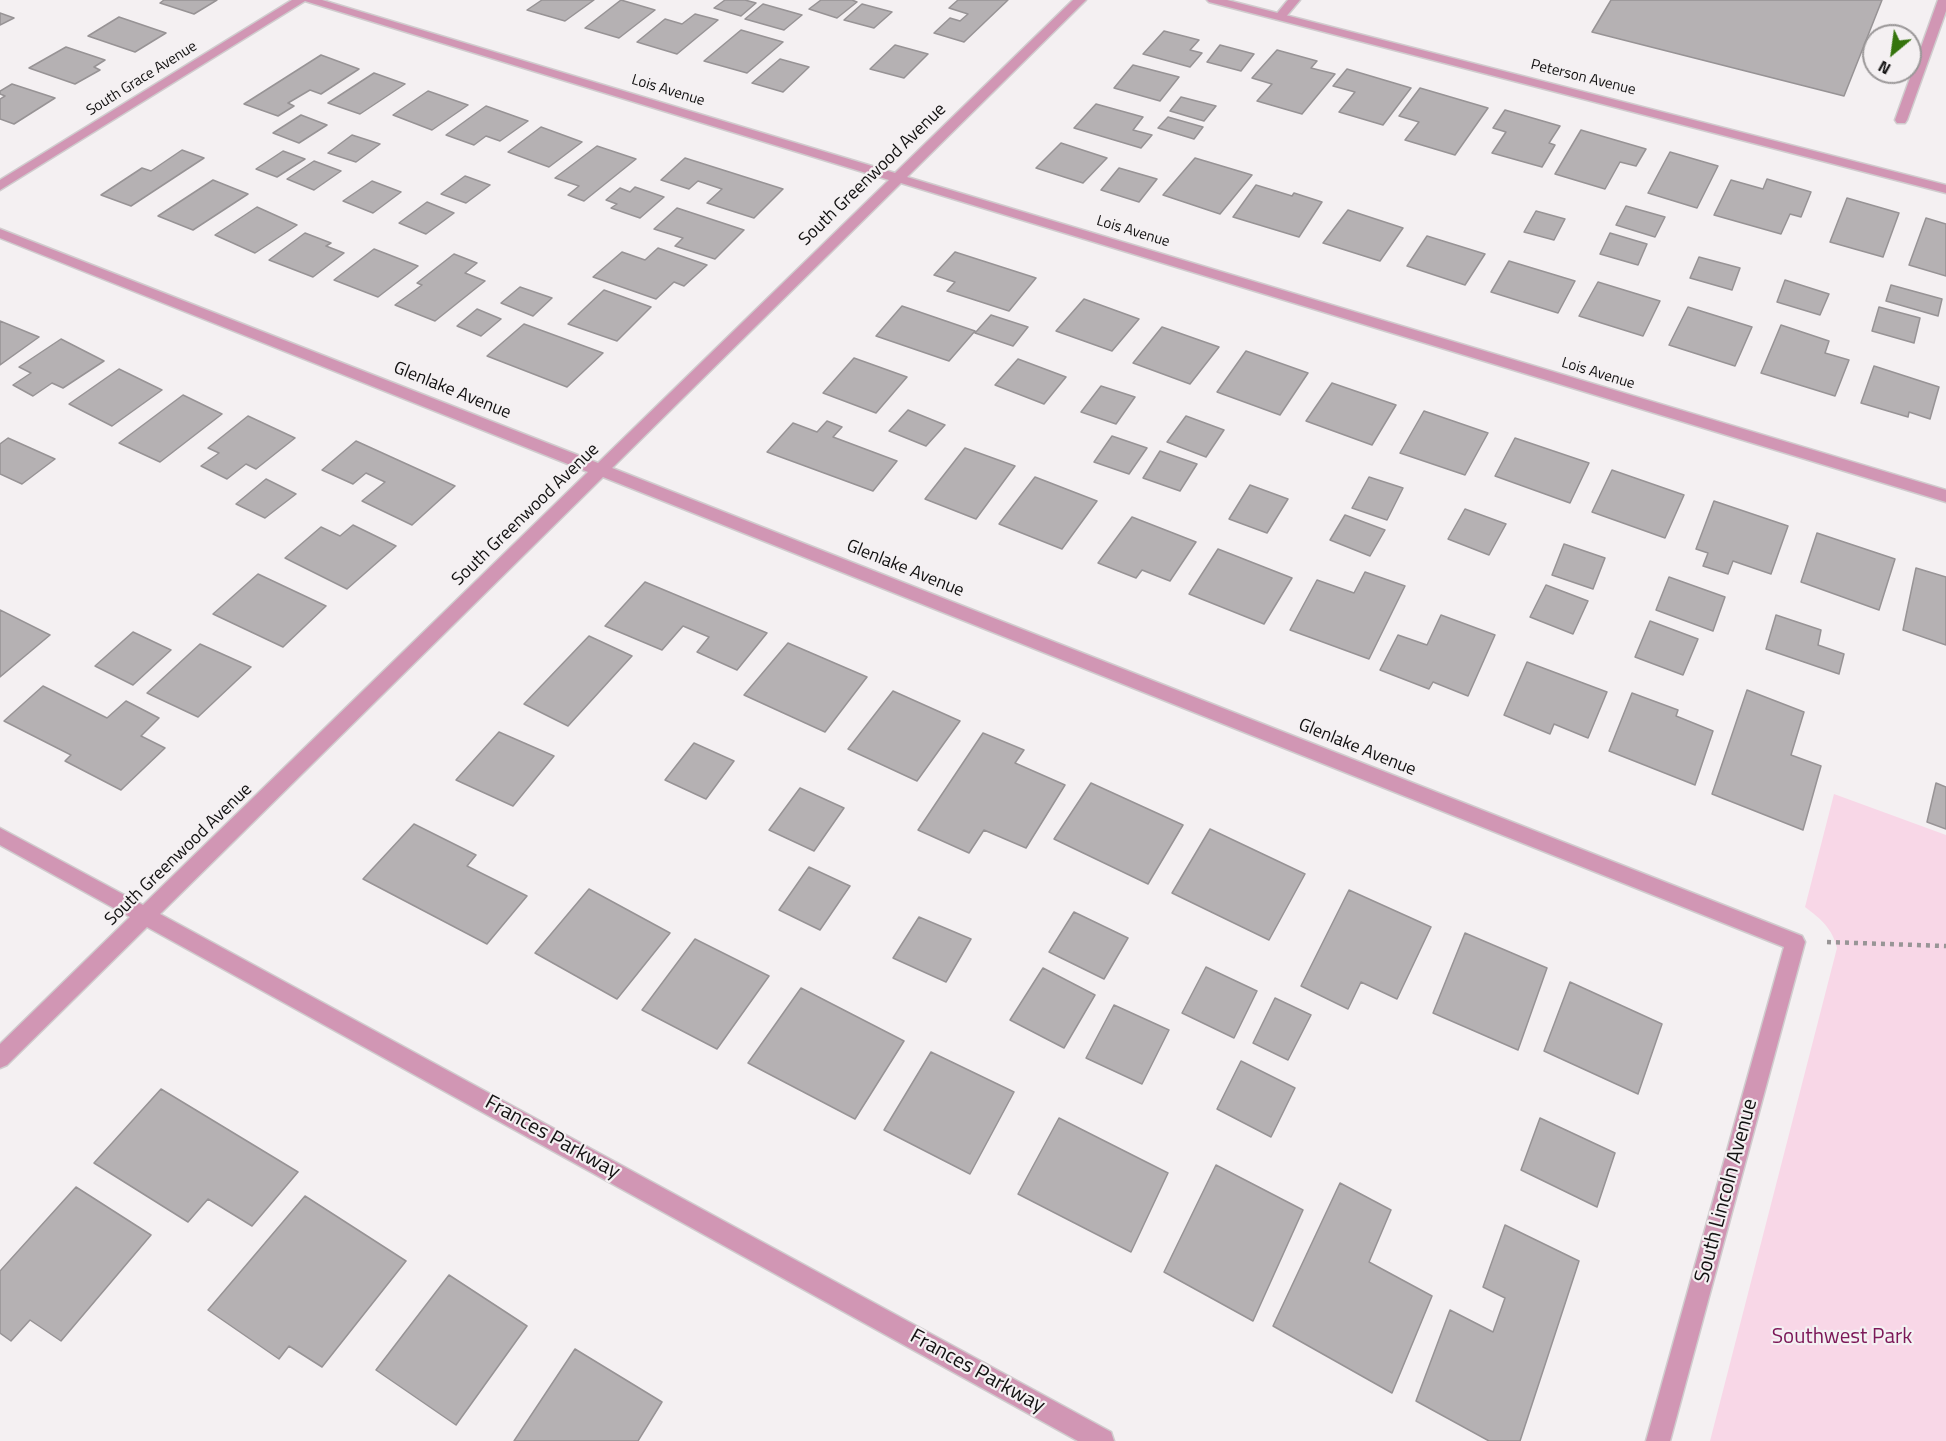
<!DOCTYPE html>
<html>
<head>
<meta charset="utf-8">
<style>
	body { margin:0 }
	#map { position:relative; width:1946px; height:1441px; overflow:hidden; background:#f4f0f2; font-family:"Titillium Web",sans-serif }
	canvas { display:block }
	.north { position:absolute; left:1862px; top:24px; width:60px; height:60px; box-sizing:border-box; background:#f4f0f2; border:2px solid #9a9798; border-radius:50%; rotate:209deg; font-size:16px; font-weight:700; line-height:24px; text-align:center; color:#121111 }
	.north::after { content:''; display:block; margin:auto; width:21px; height:27px; background:#35740d; clip-path:polygon(50% 0,100% 100%,50% 72%,0 100%) }
</style>
</head>
<body>
<div id="map">
<canvas width="1946" height="1441"></canvas>
<div class="north">N</div>
</div>
<script>
const ctx = document.querySelector('canvas').getContext('2d');
ctx.lineJoin = 'round';
function fillPath(path, color) {
  ctx.fillStyle = color;
  ctx.fill(path, 'evenodd');
}
function strokePath(path, color, width, dash) {
  ctx.strokeStyle = color;
  ctx.lineWidth = width;
  ctx.lineCap = dash ? 'butt' : 'round';
  ctx.setLineDash(dash || []);
  ctx.stroke(path);
}
function drawText(font, color, halo, rows, align = 'center') {
  ctx.font = font + ' "Titillium Web",sans-serif';
  ctx.lineWidth = 4.5;
  ctx.setLineDash([]);
  ctx.textBaseline = 'middle';
  ctx.strokeStyle = halo;
  ctx.fillStyle = color;
  for (const [text, x, y, turn = 0] of rows) {
    ctx.save();
    ctx.translate(x, y);
    ctx.rotate((+turn || 0) * Math.PI / 180);
    ctx.textAlign = isNaN(turn) ? turn : align;
    if (halo) ctx.strokeText(text, 0, 0);
    ctx.fillText(text, 0, 0);
    ctx.restore();
  }
}
const green = new Path2D(`
	M 1834,794 L 1946,835 L 1946,1441 L 1710,1441 L 1837,948 C 1832,928 1821,919 1805,907 Z`);
const building = new Path2D(`
	M 164,0 L 217,0 L 194,14 L 160,3 Z
	M 542,0 L 594,0 L 565,21 L 527,10 Z
	M 621,0 L 655,10 L 619,38 L 585,28 Z
	M 725,0 L 745,0 L 756,3 L 741,16 L 714,8 Z
	M 821,0 L 852,0 L 857,2 L 837,18 L 809,9 Z
	M 958,0 L 1008,0 L 964,42 L 934,33 L 950,18 L 960,21 L 968,14 L 949,8 Z
	M 1611,0 L 1882,0 L 1844,96 L 1592,32 Z
	M 763,4 L 802,15 L 784,30 L 745,19 Z
	M 862,4 L 892,12 L 874,28 L 844,20 Z
	M 0,13 L 14,18 L 0,25 Z
	M 695,14 L 718,20 L 677,54 L 637,42 L 665,19 L 682,24 Z
	M 119,17 L 166,33 L 135,52 L 88,36 Z
	M 741,30 L 783,42 L 747,73 L 704,61 Z
	M 1164,31 L 1199,40 L 1190,50 L 1202,53 L 1190,67 L 1143,54 Z
	M 895,45 L 928,54 L 904,78 L 870,69 Z
	M 1220,45 L 1254,54 L 1241,71 L 1207,62 Z
	M 66,47 L 105,60 L 94,67 L 100,70 L 75,84 L 29,68 Z
	M 1277,50 L 1317,61 L 1311,68 L 1335,74 L 1302,114 L 1257,101 L 1272,84 L 1252,78 Z
	M 321,55 L 359,69 L 321,94 L 310,90 L 288,103 L 294,106 L 278,116 L 244,104 Z
	M 780,59 L 809,67 L 783,92 L 752,83 Z
	M 1133,65 L 1179,77 L 1160,101 L 1114,88 Z
	M 1347,69 L 1411,88 L 1383,125 L 1339,112 L 1355,92 L 1333,86 Z
	M 374,73 L 405,84 L 360,114 L 328,103 Z
	M 12,84 L 55,98 L 14,124 L 0,119 L 0,99 L 5,96 L 0,94 L 0,91 Z
	M 1420,88 L 1488,108 L 1455,155 L 1405,140 L 1419,122 L 1399,116 Z
	M 428,91 L 468,105 L 432,130 L 393,115 Z
	M 1181,97 L 1216,106 L 1204,121 L 1170,111 Z
	M 1096,104 L 1143,117 L 1133,130 L 1152,135 L 1141,148 L 1074,128 Z
	M 486,106 L 528,121 L 500,141 L 486,136 L 474,145 L 446,135 Z
	M 1505,110 L 1560,126 L 1549,143 L 1555,145 L 1542,167 L 1492,153 L 1506,132 L 1493,128 Z
	M 301,115 L 327,125 L 299,143 L 273,133 Z
	M 1168,117 L 1203,127 L 1194,139 L 1158,128 Z
	M 541,127 L 582,142 L 549,167 L 508,152 Z
	M 1581,130 L 1646,149 L 1636,166 L 1620,162 L 1605,189 L 1555,174 Z
	M 352,135 L 380,144 L 356,162 L 328,153 Z
	M 1061,143 L 1107,158 L 1083,183 L 1036,168 Z
	M 597,146 L 636,159 L 584,201 L 568,195 L 579,186 L 555,178 Z
	M 182,150 L 204,158 L 131,206 L 101,195 L 142,168 L 151,171 Z
	M 283,151 L 305,159 L 277,177 L 256,169 Z
	M 1670,152 L 1718,166 L 1697,208 L 1648,193 Z
	M 685,158 L 783,189 L 754,218 L 707,203 L 722,189 L 698,181 L 689,189 L 661,180 Z
	M 1195,158 L 1252,175 L 1220,214 L 1163,195 Z
	M 314,161 L 341,171 L 314,190 L 287,179 Z
	M 1119,168 L 1157,179 L 1139,202 L 1101,190 Z
	M 465,176 L 490,185 L 466,203 L 441,194 Z
	M 1767,179 L 1811,192 L 1801,217 L 1790,214 L 1781,234 L 1714,215 L 1731,180 L 1763,189 Z
	M 213,180 L 248,194 L 193,230 L 158,216 Z
	M 372,181 L 401,192 L 373,213 L 343,201 Z
	M 1256,185 L 1292,196 L 1294,193 L 1322,202 L 1299,237 L 1233,217 Z
	M 635,187 L 664,197 L 640,218 L 611,208 L 617,204 L 606,200 L 620,188 L 630,192 Z
	M 1847,198 L 1899,213 L 1883,257 L 1830,242 Z
	M 427,202 L 454,213 L 426,234 L 399,223 Z
	M 1626,206 L 1665,217 L 1655,237 L 1616,225 Z
	M 257,207 L 297,225 L 255,253 L 215,235 Z
	M 677,208 L 744,230 L 715,259 L 675,246 L 683,238 L 654,229 Z
	M 1348,210 L 1403,228 L 1380,261 L 1323,243 Z
	M 1536,211 L 1565,219 L 1554,240 L 1524,232 Z
	M 1926,218 L 1946,224 L 1946,276 L 1909,265 Z
	M 305,233 L 331,243 L 326,246 L 344,253 L 313,277 L 269,260 Z
	M 1610,233 L 1647,244 L 1638,265 L 1600,254 Z
	M 1427,236 L 1485,254 L 1465,285 L 1407,266 Z
	M 658,248 L 707,265 L 684,286 L 674,282 L 656,299 L 593,277 L 622,252 L 645,260 Z
	M 374,249 L 418,266 L 378,297 L 334,280 Z
	M 955,252 L 1036,278 L 1009,311 L 947,291 L 955,282 L 934,275 Z
	M 454,254 L 477,263 L 465,273 L 485,281 L 435,321 L 395,305 L 422,285 L 417,283 Z
	M 1699,257 L 1740,268 L 1732,290 L 1690,278 Z
	M 1509,261 L 1575,281 L 1558,313 L 1491,292 Z
	M 1785,280 L 1829,294 L 1820,315 L 1777,302 Z
	M 1598,282 L 1660,301 L 1643,336 L 1579,316 Z
	M 1891,285 L 1942,299 L 1938,316 L 1886,301 Z
	M 520,287 L 552,298 L 533,316 L 501,303 Z
	M 604,290 L 651,307 L 617,341 L 568,324 Z
	M 1084,299 L 1139,319 L 1112,351 L 1056,331 Z
	M 902,306 L 975,331 L 949,361 L 876,336 Z
	M 1688,307 L 1752,327 L 1735,366 L 1669,345 Z
	M 1879,307 L 1920,318 L 1914,343 L 1872,331 Z
	M 477,309 L 501,319 L 481,336 L 457,326 Z
	M 991,315 L 1028,327 L 1013,346 L 975,333 Z
	M 0,321 L 39,337 L 0,365 Z
	M 524,324 L 603,353 L 567,387 L 487,356 Z
	M 1781,325 L 1829,341 L 1825,353 L 1849,360 L 1835,396 L 1761,373 Z
	M 1162,327 L 1219,347 L 1190,384 L 1133,363 Z
	M 61,339 L 104,361 L 63,388 L 52,383 L 33,396 L 13,385 L 31,373 L 19,367 Z
	M 1246,351 L 1308,373 L 1280,415 L 1217,392 Z
	M 854,358 L 907,377 L 876,413 L 823,393 Z
	M 1018,359 L 1066,377 L 1044,404 L 995,385 Z
	M 1874,366 L 1939,387 L 1930,419 L 1909,412 L 1908,417 L 1861,403 Z
	M 119,369 L 162,390 L 112,426 L 69,404 Z
	M 1332,383 L 1396,405 L 1372,445 L 1306,421 Z
	M 1101,386 L 1135,397 L 1116,424 L 1081,412 Z
	M 183,395 L 222,414 L 160,462 L 119,443 Z
	M 908,410 L 945,425 L 926,446 L 889,431 Z
	M 1424,411 L 1488,433 L 1465,475 L 1400,453 Z
	M 248,416 L 295,438 L 256,469 L 246,464 L 227,479 L 201,466 L 219,453 L 208,448 Z
	M 1186,416 L 1224,430 L 1206,457 L 1167,442 Z
	M 827,421 L 842,427 L 833,437 L 897,461 L 873,491 L 767,452 L 793,423 L 817,432 Z
	M 1112,436 L 1147,448 L 1129,474 L 1094,462 Z
	M 8,438 L 55,459 L 22,484 L 0,474 L 0,444 Z
	M 1515,438 L 1589,463 L 1570,503 L 1495,476 Z
	M 356,441 L 455,486 L 412,525 L 362,501 L 385,482 L 366,473 L 353,484 L 322,470 Z
	M 965,448 L 1015,466 L 976,519 L 925,499 Z
	M 1160,451 L 1197,464 L 1180,491 L 1143,478 Z
	M 1612,470 L 1684,495 L 1665,538 L 1592,512 Z
	M 1035,477 L 1097,501 L 1062,549 L 999,524 Z
	M 1369,477 L 1403,488 L 1387,520 L 1352,508 Z
	M 266,479 L 296,494 L 265,518 L 236,504 Z
	M 1250,485 L 1288,499 L 1267,533 L 1229,519 Z
	M 1714,501 L 1788,526 L 1771,574 L 1733,561 L 1728,574 L 1703,566 L 1708,553 L 1696,549 Z
	M 1465,509 L 1506,524 L 1489,555 L 1448,539 Z
	M 1345,515 L 1385,530 L 1370,556 L 1330,540 Z
	M 1132,517 L 1196,542 L 1170,581 L 1142,570 L 1136,578 L 1098,563 Z
	M 353,525 L 396,546 L 347,589 L 285,558 L 321,527 L 340,536 Z
	M 1817,533 L 1895,559 L 1879,610 L 1801,582 Z
	M 1564,544 L 1605,558 L 1593,589 L 1552,575 Z
	M 1218,549 L 1292,578 L 1264,624 L 1189,594 Z
	M 1916,568 L 1946,577 L 1946,645 L 1903,630 Z
	M 1365,572 L 1405,586 L 1369,659 L 1290,630 L 1317,580 L 1354,593 Z
	M 258,574 L 326,606 L 283,647 L 213,614 Z
	M 1669,577 L 1725,597 L 1713,631 L 1656,610 Z
	M 645,582 L 767,633 L 737,670 L 697,652 L 709,637 L 683,626 L 662,650 L 605,626 Z
	M 1546,585 L 1588,601 L 1573,634 L 1530,617 Z
	M 0,610 L 50,635 L 0,677 Z
	M 1441,615 L 1495,635 L 1468,696 L 1433,682 L 1429,689 L 1380,670 L 1398,635 L 1427,645 Z
	M 1776,615 L 1821,630 L 1818,645 L 1844,654 L 1839,674 L 1766,649 Z
	M 1650,621 L 1698,639 L 1683,675 L 1635,657 Z
	M 133,632 L 171,650 L 133,685 L 95,666 Z
	M 589,636 L 632,656 L 568,726 L 524,704 Z
	M 788,643 L 867,677 L 825,732 L 744,695 Z
	M 200,644 L 251,667 L 198,717 L 147,693 Z
	M 1527,662 L 1607,692 L 1588,738 L 1554,724 L 1550,734 L 1504,715 Z
	M 43,686 L 107,718 L 126,701 L 159,718 L 141,736 L 165,748 L 121,790 L 65,761 L 71,755 L 4,721 Z
	M 1747,690 L 1804,712 L 1791,755 L 1821,766 L 1803,830 L 1712,794 Z
	M 893,691 L 960,721 L 917,781 L 848,749 Z
	M 1632,693 L 1678,710 L 1676,716 L 1713,731 L 1695,785 L 1609,751 Z
	M 499,732 L 554,756 L 513,806 L 456,780 Z
	M 983,733 L 1024,750 L 1015,763 L 1065,785 L 1026,848 L 984,830 L 969,853 L 918,830 Z
	M 694,743 L 734,761 L 706,799 L 665,780 Z
	M 1091,783 L 1183,825 L 1148,884 L 1054,839 Z
	M 1936,783 L 1946,787 L 1946,829 L 1927,822 Z
	M 800,788 L 844,808 L 814,851 L 769,830 Z
	M 414,824 L 476,855 L 467,866 L 527,896 L 487,944 L 363,879 Z
	M 1210,829 L 1305,874 L 1269,940 L 1172,893 Z
	M 809,867 L 850,886 L 820,930 L 779,910 Z
	M 589,889 L 670,933 L 617,999 L 535,953 Z
	M 1349,890 L 1431,927 L 1397,999 L 1361,982 L 1348,1009 L 1301,986 Z
	M 1074,912 L 1128,938 L 1104,979 L 1049,952 Z
	M 919,917 L 971,939 L 946,982 L 893,958 Z
	M 1465,933 L 1547,968 L 1518,1050 L 1433,1013 Z
	M 695,939 L 769,976 L 717,1049 L 642,1010 Z
	M 1206,967 L 1257,991 L 1234,1038 L 1182,1013 Z
	M 1043,968 L 1095,995 L 1064,1048 L 1010,1020 Z
	M 1570,982 L 1662,1024 L 1638,1094 L 1544,1051 Z
	M 801,988 L 904,1041 L 855,1119 L 748,1063 Z
	M 1275,998 L 1311,1015 L 1288,1060 L 1253,1043 Z
	M 1114,1005 L 1169,1030 L 1142,1084 L 1086,1058 Z
	M 931,1052 L 1014,1092 L 970,1174 L 884,1130 Z
	M 1241,1061 L 1295,1088 L 1271,1137 L 1217,1109 Z
	M 161,1089 L 298,1172 L 252,1226 L 208,1199 L 188,1222 L 94,1163 Z
	M 1059,1118 L 1168,1173 L 1131,1252 L 1018,1194 Z
	M 1540,1118 L 1615,1153 L 1597,1207 L 1521,1170 Z
	M 1216,1165 L 1303,1210 L 1253,1321 L 1164,1272 Z
	M 1340,1183 L 1391,1210 L 1369,1262 L 1432,1296 L 1392,1393 L 1273,1326 Z
	M 76,1187 L 151,1235 L 61,1341 L 30,1320 L 11,1341 L 0,1333 L 0,1271 Z
	M 305,1196 L 406,1261 L 322,1367 L 289,1346 L 279,1359 L 208,1310 Z
	M 1505,1225 L 1579,1261 L 1520,1441 L 1489,1441 L 1416,1401 L 1450,1310 L 1493,1332 L 1505,1298 L 1483,1287 Z
	M 449,1275 L 527,1326 L 456,1425 L 376,1370 Z
	M 575,1349 L 662,1402 L 638,1441 L 514,1441 Z`);
const path = new Path2D(`
	M 1827,942 L 1946,946`);
const service = new Path2D(`
	M 1288,0 L 1300,0 L 1284,19 L 1276,19 L 1274,17 Z
	M 1938,0 L 1946,0 L 1946,11 L 1907,120 L 1905,123 L 1897,123 L 1895,120 Z`);
const minor = new Path2D(`
	M 292,0 L 322,0 L 895,173 L 1073,0 L 1086,0 L 907,177 L 1946,490 L 1946,502 L 901,183 L 612,468 L 1802,936 L 1805,942 L 1670,1441 L 1646,1441 L 1784,947 L 603,477 L 160,914 L 1111,1432 L 1114,1441 L 1078,1441 L 147,927 L 7,1065 L 0,1068 L 0,1044 L 130,917 L 0,845 L 0,828 L 143,905 L 588,472 L 0,238 L 0,229 L 598,463 L 889,180 L 305,1 L 0,190 L 0,180 Z
	M 1207,0 L 1227,0 L 1946,185 L 1946,193 L 1209,2 Z`);
const farStreetnames = [
	["Peterson Avenue",1583,78,14],
	["South Grace Avenue",142,79,-32],
	["Lois Avenue",668,91,17],
	["Lois Avenue",1133,232,17],
	["Lois Avenue",1598,374,17]
];
const streetNames = [
	["South Greenwood Avenue",873,175,-44],
	["Glenlake Avenue",452,391,22],
	["South Greenwood Avenue",526,515,-44],
	["Glenlake Avenue",905,569,22],
	["Glenlake Avenue",1357,748,22],
	["South Greenwood Avenue",179,855,-44]
];
const nearStreetnames = [
	["Frances Parkway",552,1138,29],
	["South Lincoln Avenue",1727,1191,-75],
	["Frances Parkway",977,1372,29]
];
const nearParknames = [
	["Southwest Park",1842,1338]
];
fillPath(green, '#f8d7e7');
fillPath(building, '#b5b1b3');
strokePath(building, '#979395', 1.5);
strokePath(service, '#d0ccce', 3);
strokePath(minor, '#d0ccce', 3);
strokePath(path, '#989596', 4.5, [4, 5]);
fillPath(service, '#d196b4');
fillPath(minor, '#d196b4');
drawText('15px', '#121111', '#f4f0f2', farStreetnames);
drawText('18px', '#121111', '#f4f0f2', streetNames);
drawText('21px', '#121111', '#f4f0f2', nearStreetnames);
drawText('21px', '#7c1858', '#f4f0f2', nearParknames);
</script>
</body>
</html>
